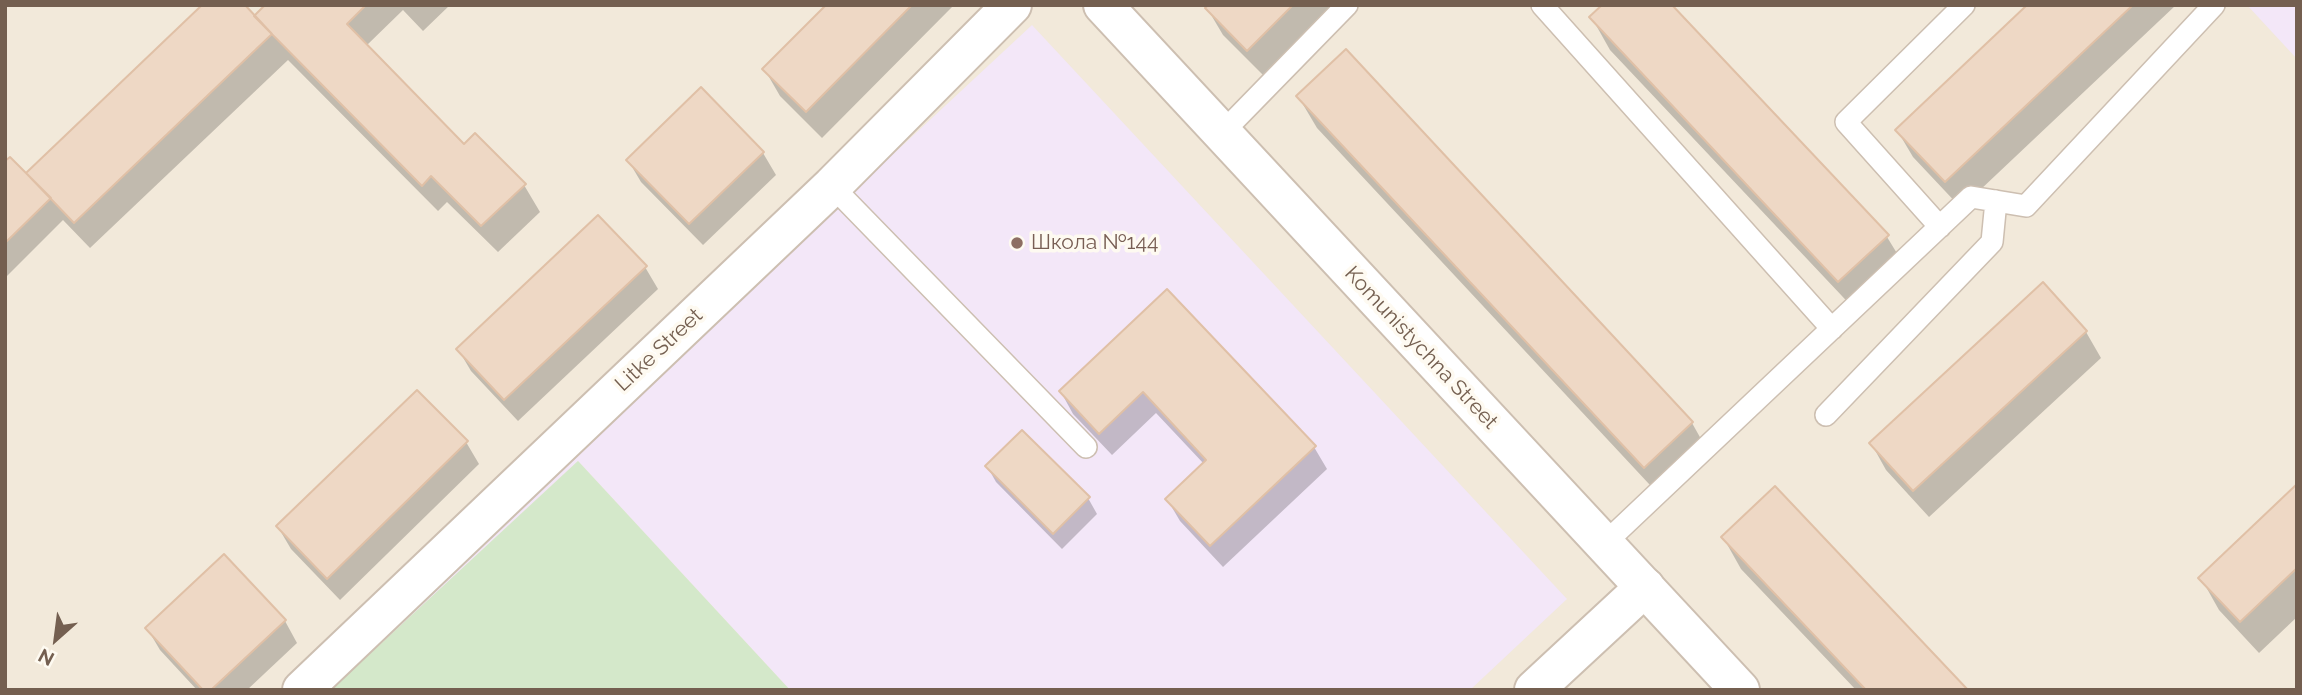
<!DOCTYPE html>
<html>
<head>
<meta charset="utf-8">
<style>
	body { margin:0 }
	#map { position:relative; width:2302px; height:695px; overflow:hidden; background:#fbf6eb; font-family:Raleway,sans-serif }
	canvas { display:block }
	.frame { position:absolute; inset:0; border:7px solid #745f50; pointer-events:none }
	.north { position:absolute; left:21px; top:604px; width:70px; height:70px; -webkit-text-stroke:5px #fefaf1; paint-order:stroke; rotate:208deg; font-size:19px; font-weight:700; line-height:28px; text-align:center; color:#745f50 }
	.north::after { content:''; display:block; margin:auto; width:24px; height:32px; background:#745f50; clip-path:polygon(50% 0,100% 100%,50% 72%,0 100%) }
</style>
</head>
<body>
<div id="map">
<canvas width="2302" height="695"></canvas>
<div class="frame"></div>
<div class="north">N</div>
</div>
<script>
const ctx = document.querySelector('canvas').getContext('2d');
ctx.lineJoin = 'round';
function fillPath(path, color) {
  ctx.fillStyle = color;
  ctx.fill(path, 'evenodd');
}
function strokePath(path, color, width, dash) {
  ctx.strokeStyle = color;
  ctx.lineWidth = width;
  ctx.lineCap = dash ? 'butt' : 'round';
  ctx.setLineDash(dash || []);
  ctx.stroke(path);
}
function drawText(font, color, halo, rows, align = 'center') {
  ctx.font = font + ' Raleway,sans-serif';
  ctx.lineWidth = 7;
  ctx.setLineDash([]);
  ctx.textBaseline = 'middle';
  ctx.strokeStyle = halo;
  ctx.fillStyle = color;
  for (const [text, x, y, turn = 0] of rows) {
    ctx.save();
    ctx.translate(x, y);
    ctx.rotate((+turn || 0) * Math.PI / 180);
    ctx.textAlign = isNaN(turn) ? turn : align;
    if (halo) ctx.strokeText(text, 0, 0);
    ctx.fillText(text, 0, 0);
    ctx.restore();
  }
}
const residential = new Path2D(`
	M 5,5 L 2297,5 L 2297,690 L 5,690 Z`);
const education = new Path2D(`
	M 2247,5 L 2297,5 L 2297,59 Z
	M 1032,25 L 1567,599 L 1470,690 L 790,690 L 578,461 L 331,690 L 317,690 Z`);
const green = new Path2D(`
	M 578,461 L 790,690 L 331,690 Z`);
const shadow = new Path2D(`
	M 268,5 L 450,5 L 423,31 L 403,10 L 366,46 L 464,146 L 524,185 L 540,212 L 498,252 L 447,202 L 438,211 L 288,60 L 90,248 L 63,220 L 5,278 L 5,163 L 31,181 L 254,18 Z
	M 828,5 L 954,5 L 822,138 L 780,96 L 765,70 Z
	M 1210,5 L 1335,5 L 1264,76 L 1223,35 L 1207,8 Z
	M 2030,5 L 2176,5 L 1961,208 L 1913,157 L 1897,130 Z
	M 1592,18 L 1887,237 L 1906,268 L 1858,313 L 1610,50 Z
	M 701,89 L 763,153 L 776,175 L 703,245 L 641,182 L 628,160 Z
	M 1298,96 L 1692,423 L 1710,455 L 1663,499 L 1317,128 Z
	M 645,267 L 658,289 L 518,421 L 471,371 L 458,349 Z
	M 1167,291 L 1314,447 L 1327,469 L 1223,567 L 1180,521 L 1167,499 L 1204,464 L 1156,413 L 1112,455 L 1073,414 L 1061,392 Z
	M 2086,332 L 2101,358 L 1929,517 L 1886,470 L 1871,443 Z
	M 466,442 L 479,464 L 340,600 L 291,549 L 278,527 Z
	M 987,466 L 1088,498 L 1097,514 L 1062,549 L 996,482 Z
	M 2297,487 L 2297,617 L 2259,653 L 2219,610 L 2201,578 Z
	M 1723,537 L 1966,690 L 1856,690 L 1741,569 Z
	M 285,621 L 297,643 L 247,690 L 197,690 L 160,650 L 147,628 Z`);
const building = new Path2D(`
	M 202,5 L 245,5 L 272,34 L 74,223 L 26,173 Z
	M 265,5 L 366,5 L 347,24 L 464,144 L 475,133 L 526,184 L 481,226 L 431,176 L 422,186 L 254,16 Z
	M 826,5 L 912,5 L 806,112 L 762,69 Z
	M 1208,5 L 1293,5 L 1247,51 L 1205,8 Z
	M 1602,5 L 1672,5 L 1889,235 L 1838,282 L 1589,17 Z
	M 2027,5 L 2133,5 L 1945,182 L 1895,130 Z
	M 1346,49 L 1693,422 L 1644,468 L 1296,96 Z
	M 701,87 L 764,152 L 689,224 L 626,160 Z
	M 10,157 L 51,198 L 5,243 L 5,161 Z
	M 598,215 L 647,266 L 504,400 L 456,349 Z
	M 2043,282 L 2087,331 L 1913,491 L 1869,443 Z
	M 1167,289 L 1316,446 L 1210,546 L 1165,499 L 1206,460 L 1143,392 L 1099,434 L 1059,391 Z
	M 417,390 L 468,441 L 327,579 L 276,526 Z
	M 1022,430 L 1090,497 L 1053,534 L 985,466 Z
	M 2297,484 L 2297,568 L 2240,622 L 2198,578 Z
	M 1775,486 L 1968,690 L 1866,690 L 1721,537 Z
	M 224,554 L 286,620 L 211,690 L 203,690 L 145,628 Z`);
const service = new Path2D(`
	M 1542,5 L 1832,329
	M 1222,133 L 1347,5
	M 832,186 L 1086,447
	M 1940,227 L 1846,122 L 1964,5
	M 1826,415 L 1992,242 L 1996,201
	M 1604,544 L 1971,197 L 2026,206 L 2214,5`);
const minor = new Path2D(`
	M 302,690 L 832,186 L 1012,5
	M 1534,690 L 1645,587`);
const tertiary = new Path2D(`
	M 1103,5 L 1740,690`);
const markers = [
	[1017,243,7,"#8d6e63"]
];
const educationNames = [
	["Школа №144",1031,243]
];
const streetNames = [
	["Komunistychna Street",1421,348,47],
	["Litke Street",659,350,-43]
];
fillPath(residential, '#f2e9da');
fillPath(education, '#f3e7f8');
fillPath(green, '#d4e8ca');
fillPath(shadow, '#0003');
fillPath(building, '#eed8c5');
strokePath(building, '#e0c0a6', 2);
strokePath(service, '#cdbfb1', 24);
strokePath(minor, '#cdbfb1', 42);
strokePath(tertiary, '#cdbfb1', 42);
strokePath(service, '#fff', 21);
strokePath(minor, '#fff', 38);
strokePath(tertiary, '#fff', 38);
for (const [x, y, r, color] of markers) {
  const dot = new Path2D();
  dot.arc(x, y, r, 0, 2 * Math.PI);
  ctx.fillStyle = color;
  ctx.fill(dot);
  strokePath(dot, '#fefaf1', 2.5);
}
drawText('21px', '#785e54', '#fefaf1', educationNames, 'left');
drawText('21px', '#745f50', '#fefaf1', streetNames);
</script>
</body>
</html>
